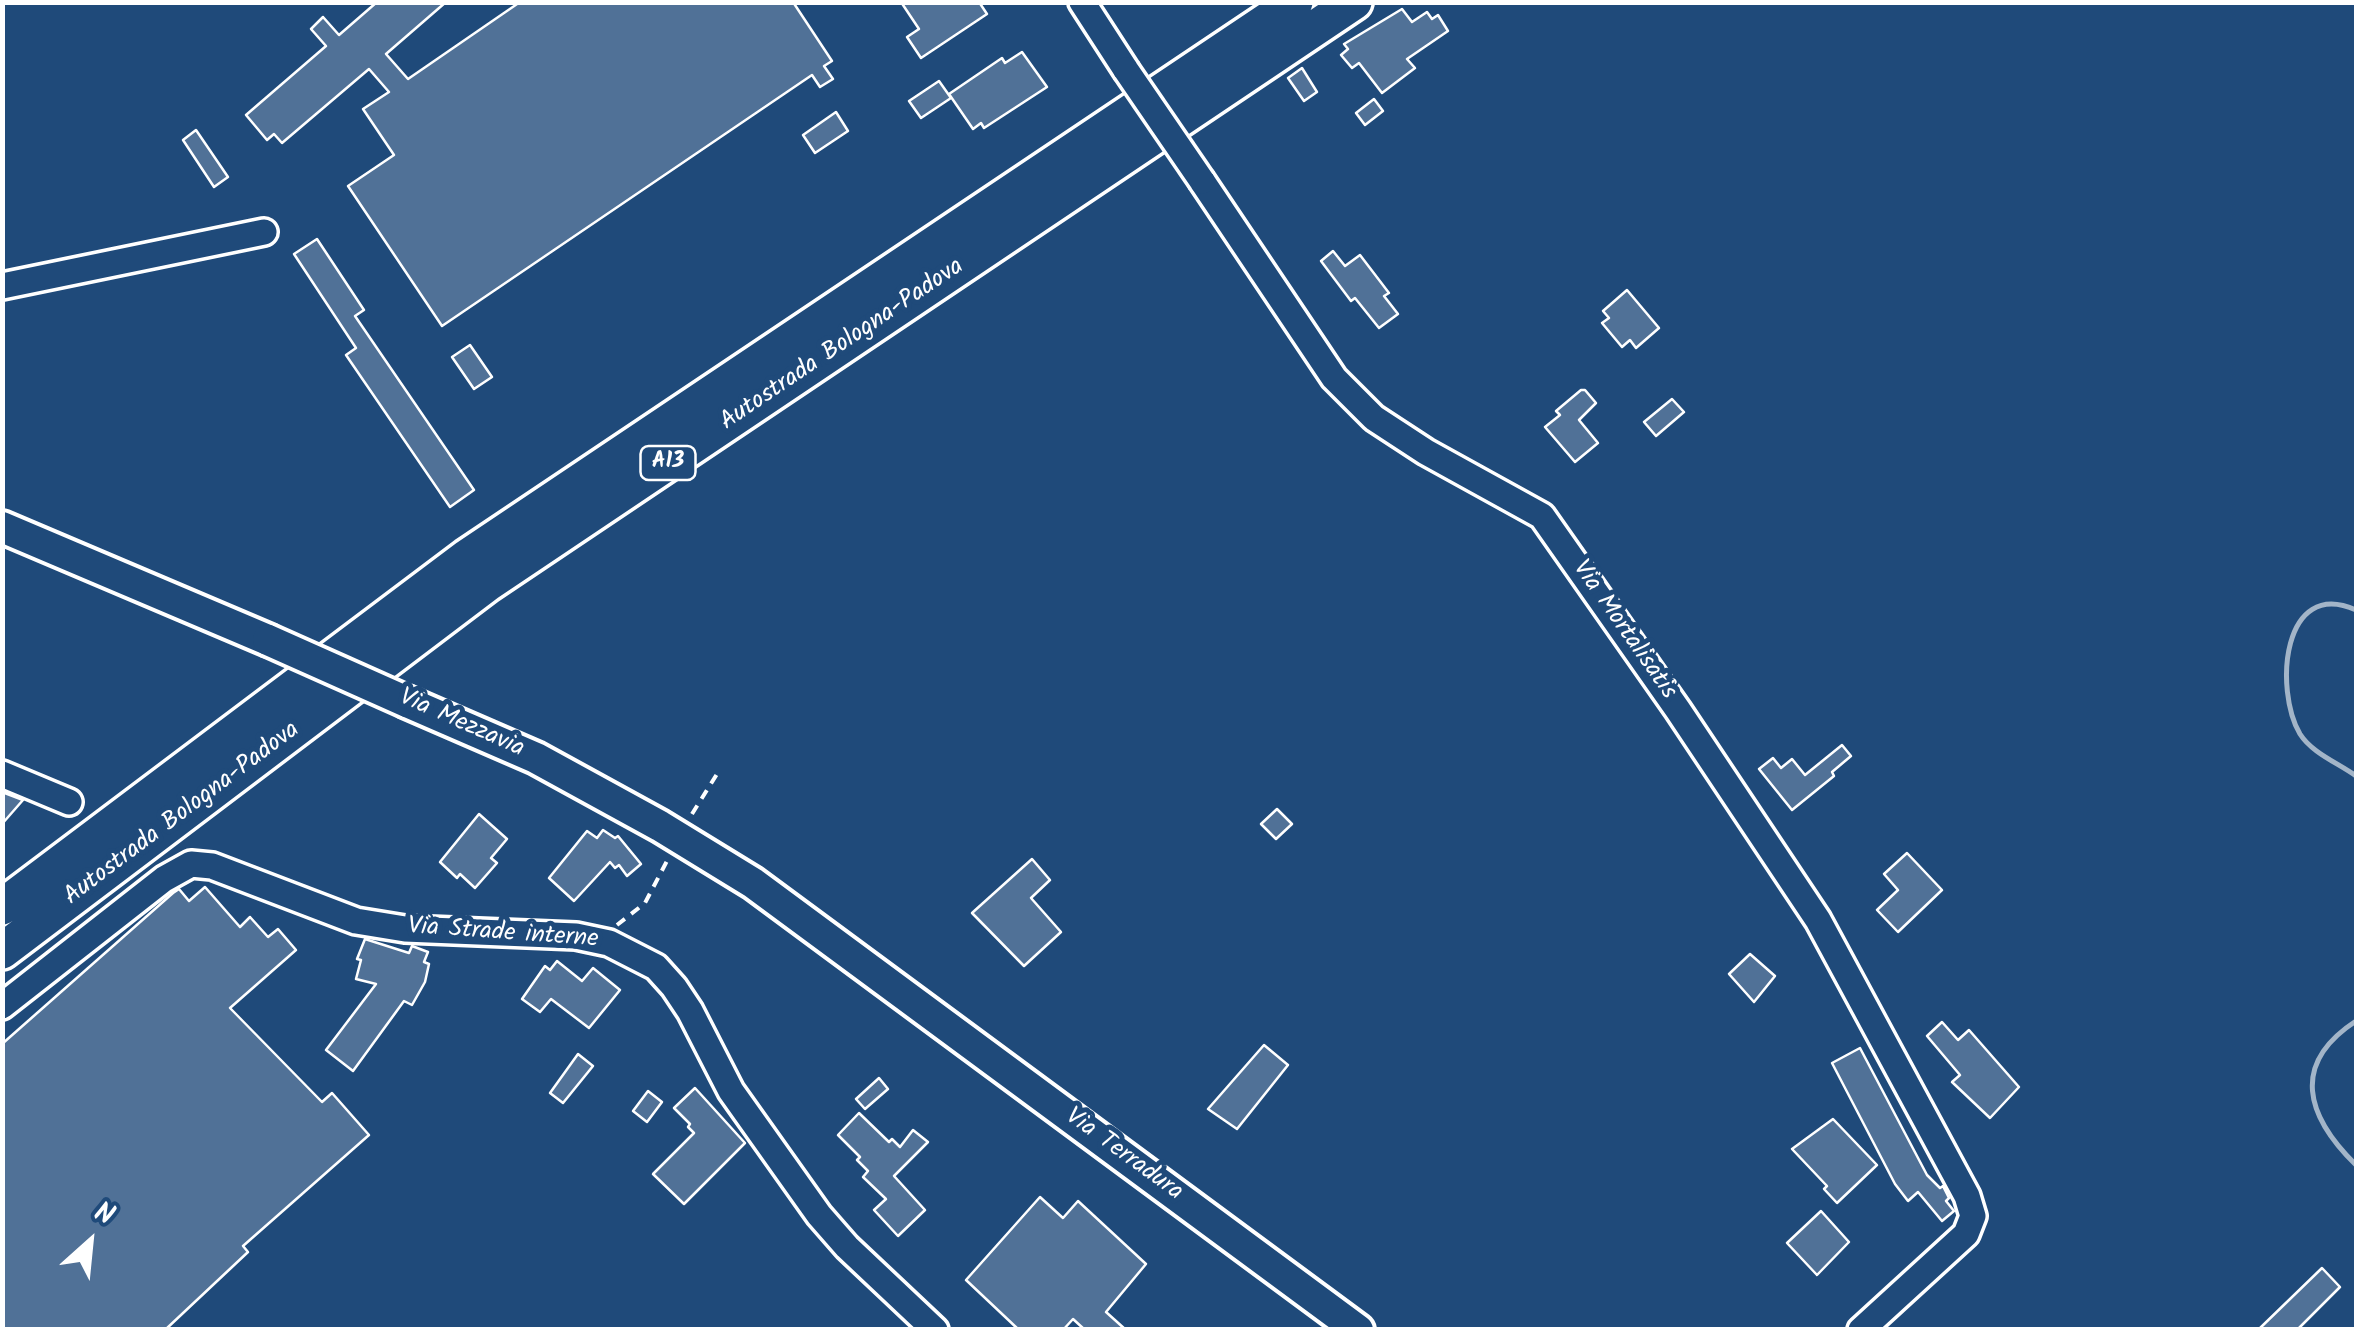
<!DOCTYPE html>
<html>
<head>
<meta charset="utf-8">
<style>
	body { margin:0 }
	#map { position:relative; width:2359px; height:1332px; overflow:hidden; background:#1f4a7a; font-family:Kalam,sans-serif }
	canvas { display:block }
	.frame { position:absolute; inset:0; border:5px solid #fff; pointer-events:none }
	.north { position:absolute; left:40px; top:1192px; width:100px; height:100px; -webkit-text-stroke:8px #1f4a7a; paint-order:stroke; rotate:27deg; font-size:28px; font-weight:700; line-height:40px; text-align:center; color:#fff }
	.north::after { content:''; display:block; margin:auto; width:35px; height:45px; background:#fff; clip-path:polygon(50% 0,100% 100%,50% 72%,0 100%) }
</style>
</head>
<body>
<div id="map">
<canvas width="2359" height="1332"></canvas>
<div class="frame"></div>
<div class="north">N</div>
</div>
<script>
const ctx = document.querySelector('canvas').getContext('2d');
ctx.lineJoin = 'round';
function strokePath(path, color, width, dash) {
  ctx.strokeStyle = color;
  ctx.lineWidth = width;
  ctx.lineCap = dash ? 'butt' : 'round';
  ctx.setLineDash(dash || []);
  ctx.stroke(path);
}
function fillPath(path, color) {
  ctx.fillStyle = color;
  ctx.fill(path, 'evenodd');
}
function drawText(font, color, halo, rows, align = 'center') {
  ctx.font = font + ' Kalam,sans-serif';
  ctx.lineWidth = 10;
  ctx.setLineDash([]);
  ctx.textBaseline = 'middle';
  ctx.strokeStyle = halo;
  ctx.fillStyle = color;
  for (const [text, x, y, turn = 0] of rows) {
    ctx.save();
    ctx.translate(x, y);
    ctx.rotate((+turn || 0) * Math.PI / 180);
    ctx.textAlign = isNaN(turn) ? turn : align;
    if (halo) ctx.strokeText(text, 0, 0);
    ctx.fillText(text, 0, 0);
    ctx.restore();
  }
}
const stream = new Path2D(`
	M 2356,610 C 2282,577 2274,690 2300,734 C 2312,753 2338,763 2356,776
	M 2356,1021 C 2290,1064 2306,1116 2356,1165`);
const building = new Path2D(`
	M 377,2 L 446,2 L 386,54 L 408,79 L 520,2 L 793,2 L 832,61 L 824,66 L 833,79 L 820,87 L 812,75 L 442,326 L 348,186 L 394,155 L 363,109 L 389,92 L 369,69 L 282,143 L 274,134 L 267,140 L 246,115 L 326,46 L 311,29 L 323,17 L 339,35 Z
	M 901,2 L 979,2 L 987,14 L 921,58 L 907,37 L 919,29 Z
	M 1402,9 L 1412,22 L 1427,12 L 1432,19 L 1438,15 L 1448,31 L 1407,59 L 1415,68 L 1382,93 L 1359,63 L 1352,68 L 1341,55 L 1348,49 L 1344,44 Z
	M 1022,52 L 1047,87 L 984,128 L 981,123 L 973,129 L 949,94 L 1002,58 L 1005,63 Z
	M 1302,68 L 1317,92 L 1304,101 L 1288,78 Z
	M 939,81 L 951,98 L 921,118 L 909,101 Z
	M 1374,99 L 1383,111 L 1365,125 L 1356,113 Z
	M 836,112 L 848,131 L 815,153 L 803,135 Z
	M 196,130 L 228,177 L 214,187 L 183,140 Z
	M 317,239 L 364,310 L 355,316 L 474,490 L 450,507 L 346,355 L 356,348 L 294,254 Z
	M 1333,251 L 1345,266 L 1360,255 L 1389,293 L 1384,296 L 1398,314 L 1379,328 L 1355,298 L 1351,301 L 1321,261 Z
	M 1627,290 L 1659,328 L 1636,348 L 1630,340 L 1622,347 L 1602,323 L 1609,318 L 1603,311 Z
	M 470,345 L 492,377 L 474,389 L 452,357 Z
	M 1581,390 L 1585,390 L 1596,403 L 1579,420 L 1598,443 L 1575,462 L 1545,427 L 1560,415 L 1556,411 Z
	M 1672,399 L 1684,412 L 1656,436 L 1644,422 Z
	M 1842,745 L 1851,756 L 1832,772 L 1834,776 L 1792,810 L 1759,769 L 1773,758 L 1781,768 L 1792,759 L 1805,775 Z
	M 2,792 L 23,800 L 2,824 Z
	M 1277,809 L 1292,824 L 1276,839 L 1261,824 Z
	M 479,814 L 507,839 L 491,858 L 497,863 L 475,888 L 460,874 L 457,878 L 440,862 Z
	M 603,830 L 615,838 L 618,836 L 641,864 L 627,876 L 619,865 L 615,868 L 610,862 L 574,901 L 549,878 L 587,831 L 597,838 Z
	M 1907,853 L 1942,890 L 1898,932 L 1877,910 L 1898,890 L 1884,874 Z
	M 1032,859 L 1050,880 L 1031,898 L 1061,932 L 1024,966 L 972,913 Z
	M 205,887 L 240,927 L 250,917 L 268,937 L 278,929 L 296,950 L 230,1008 L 322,1102 L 332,1093 L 369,1135 L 243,1246 L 248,1252 L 165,1330 L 2,1330 L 2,1044 L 173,893 L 179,889 L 189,901 Z
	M 365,939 L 409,953 L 412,946 L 428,952 L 424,962 L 429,964 L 425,982 L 412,1005 L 404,1001 L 353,1071 L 326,1050 L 376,984 L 356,979 L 361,960 L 357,959 Z
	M 1750,954 L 1775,976 L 1754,1002 L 1729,974 Z
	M 557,961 L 582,981 L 593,968 L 620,990 L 589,1028 L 551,999 L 540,1012 L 522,999 L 545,966 L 550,970 Z
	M 1942,1022 L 1958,1040 L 1969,1030 L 2019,1087 L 1990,1118 L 1952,1082 L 1960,1075 L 1927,1036 Z
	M 1264,1045 L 1288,1065 L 1237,1129 L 1208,1109 Z
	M 1860,1048 L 1927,1175 L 1940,1188 L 1943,1186 L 1949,1198 L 1946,1201 L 1954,1211 L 1942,1221 L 1918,1192 L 1908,1201 L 1895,1184 L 1832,1063 Z
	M 578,1054 L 593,1066 L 563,1103 L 550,1093 Z
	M 879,1078 L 888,1089 L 865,1109 L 856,1099 Z
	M 695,1088 L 745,1143 L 684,1204 L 653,1174 L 694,1133 L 688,1127 L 690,1124 L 674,1108 Z
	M 648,1091 L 662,1102 L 647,1122 L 633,1111 Z
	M 859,1113 L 889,1142 L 892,1139 L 900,1147 L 913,1130 L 928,1142 L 894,1176 L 925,1210 L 898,1236 L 874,1210 L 886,1199 L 863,1177 L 868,1171 L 857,1160 L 860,1157 L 838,1135 Z
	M 1833,1119 L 1877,1165 L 1837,1203 L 1824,1189 L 1827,1186 L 1792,1149 Z
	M 1040,1197 L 1063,1218 L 1078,1201 L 1146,1264 L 1106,1312 L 1126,1330 L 1085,1330 L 1073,1319 L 1063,1330 L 1019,1330 L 966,1280 Z
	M 1821,1211 L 1849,1242 L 1817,1275 L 1787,1243 Z
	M 2322,1268 L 2340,1287 L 2297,1330 L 2258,1330 Z`);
const path = new Path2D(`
	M 692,814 L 717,774
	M 617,925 L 645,903 L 668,859`);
const minor = new Path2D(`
	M 1082,2 L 1126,70
	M 1202,181 L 1334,378 L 1374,418 L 1426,452 L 1542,516 L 1678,710 L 1818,920 L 1967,1196 L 1973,1216 L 1966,1234 L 1861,1330
	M 2,286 L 264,232
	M 2,774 L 69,802
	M 2,1006 L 164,879 L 191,864 L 212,866 L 356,921 L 405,929 L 576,936 L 609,943 L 656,967 L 674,987 L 690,1011 L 731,1091 L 819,1215 L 847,1247 L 935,1330`);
const major = new Path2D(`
	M 2,527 L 268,640
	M 407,702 L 536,758 L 660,826 L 753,883 L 1358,1330`);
const highway = new Path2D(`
	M 2,907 L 467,557 L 1295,2
	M 2,951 L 487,584 L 1354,2`);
const minorBridge = new Path2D(`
	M 1126,70 L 1202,181`);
const majorBridge = new Path2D(`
	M 268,640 L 407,702`);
const shields = [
	[668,463,55]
];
const shieldNames = [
	["A13",668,463]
];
const streetNames = [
	["Autostrada Bologna-Padova",843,346,-34],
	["Via Mortalisatis",1623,631,55],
	["Via Mezzavia",461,725,24],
	["Autostrada Bologna-Padova",183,815,-37],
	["Via Strade interne",503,935,4],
	["Via Terradura",1123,1156,36]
];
strokePath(stream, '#a3b5c8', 5);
fillPath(building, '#507197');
strokePath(building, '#fff', 2.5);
strokePath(minor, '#fff', 32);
strokePath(major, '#fff', 38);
strokePath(highway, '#fff', 42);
strokePath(path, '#fff', 4, [10, 8]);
strokePath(minor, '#1f4a7a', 25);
strokePath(major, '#1f4a7a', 30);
strokePath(highway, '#1f4a7a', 35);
strokePath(minorBridge, '#fff', 32, []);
strokePath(majorBridge, '#fff', 38, []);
strokePath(minorBridge, '#1f4a7a', 25);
strokePath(majorBridge, '#1f4a7a', 30);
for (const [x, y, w] of shields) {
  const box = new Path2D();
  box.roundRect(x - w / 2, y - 17, w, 34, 8);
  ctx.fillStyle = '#1f4a7a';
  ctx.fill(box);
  strokePath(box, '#fff', 2.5);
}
drawText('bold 22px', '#fff', null, shieldNames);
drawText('25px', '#fff', '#1f4a7a', streetNames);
</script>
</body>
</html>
